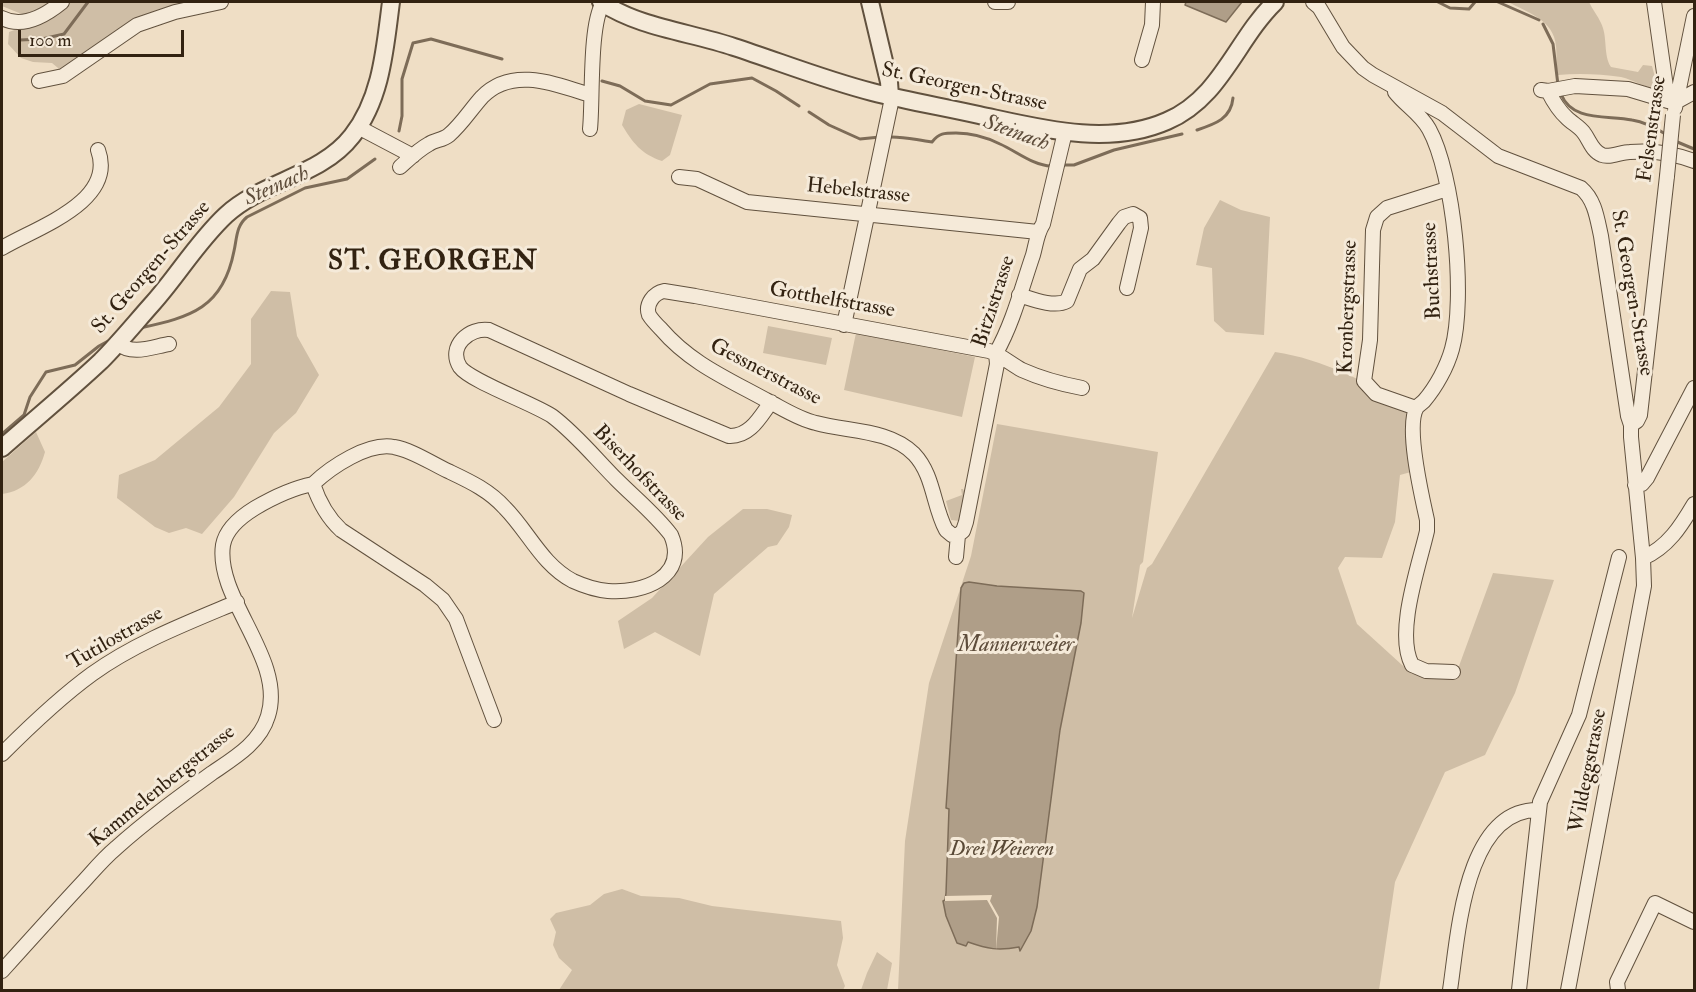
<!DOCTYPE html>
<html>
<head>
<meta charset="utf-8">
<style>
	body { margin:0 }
	#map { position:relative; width:1696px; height:992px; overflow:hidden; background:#efdec5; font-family:"IM FELL Double Pica",serif }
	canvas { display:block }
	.frame { position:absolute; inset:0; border:3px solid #322211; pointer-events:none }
	.scale { position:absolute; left:18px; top:30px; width:166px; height:27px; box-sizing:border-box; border:3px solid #322211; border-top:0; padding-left:8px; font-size:18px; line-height:21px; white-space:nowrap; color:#322211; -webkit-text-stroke:4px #f5ead9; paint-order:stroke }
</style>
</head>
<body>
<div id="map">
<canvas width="1696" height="992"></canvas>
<div class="frame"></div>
<div class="scale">100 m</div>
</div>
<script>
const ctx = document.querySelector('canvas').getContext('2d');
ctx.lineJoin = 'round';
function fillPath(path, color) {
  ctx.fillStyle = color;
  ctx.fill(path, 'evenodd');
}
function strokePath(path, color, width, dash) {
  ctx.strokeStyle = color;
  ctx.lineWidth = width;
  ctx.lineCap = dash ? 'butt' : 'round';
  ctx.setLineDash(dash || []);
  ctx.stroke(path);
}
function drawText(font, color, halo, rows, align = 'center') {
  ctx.font = font + ' "IM FELL Double Pica",serif';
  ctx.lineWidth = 6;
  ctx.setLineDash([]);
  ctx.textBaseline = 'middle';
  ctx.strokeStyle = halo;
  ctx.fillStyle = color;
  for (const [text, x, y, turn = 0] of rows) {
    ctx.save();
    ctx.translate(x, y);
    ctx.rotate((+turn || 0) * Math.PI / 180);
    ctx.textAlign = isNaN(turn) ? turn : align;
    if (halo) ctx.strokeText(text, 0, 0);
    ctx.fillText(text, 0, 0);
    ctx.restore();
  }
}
const green = new Path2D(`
	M 2,2 L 200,2 L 177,7 L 64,73 L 52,63 L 33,62 L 21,58 L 8,44 L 9,32 L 20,28 L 24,15 L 2,6 Z
	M 1508,2 L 1589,2 C 1592,9 1598,16 1601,23 C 1608,37 1603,55 1611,67 L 1638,72 L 1643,65 L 1652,66 L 1658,88 C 1644,88 1634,80 1621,77 C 1601,74 1578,73 1558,75 C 1556,65 1557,56 1556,46 C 1554,20 1527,12 1508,2 Z
	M 639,104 L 682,115 L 670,155 L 662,161 C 641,154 633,143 622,125 L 626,110 Z
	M 1220,200 L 1241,210 L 1270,217 L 1264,335 L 1226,332 L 1214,321 L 1212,268 L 1196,265 L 1204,228 Z
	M 271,291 L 290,292 L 297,336 L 319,375 L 296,413 L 274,433 L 234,497 L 202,534 L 186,528 L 169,533 L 155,527 L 117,498 L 119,475 L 155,460 L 219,407 L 251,364 L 251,319 Z
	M 768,326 L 832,338 L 826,365 L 763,353 Z
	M 856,333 L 975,357 L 962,417 L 844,390 Z
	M 1275,352 C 1323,359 1368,383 1410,407 L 1418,470 L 1400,475 L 1395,522 L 1382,558 L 1345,557 L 1338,568 L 1357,624 L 1412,674 L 1455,677 L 1493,573 L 1554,580 L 1515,693 L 1485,755 L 1445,772 L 1395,882 L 1379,990 L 898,990 L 905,841 L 929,683 L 971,556 L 997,424 L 1158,452 L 1143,562 L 1140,565 L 1132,618 L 1147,568 L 1152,564 Z
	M 36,432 L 45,452 C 39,474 26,491 2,494 L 2,462 Z
	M 961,489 L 963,489 L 965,493 L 960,521 L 951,520 L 946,501 L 962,495 Z
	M 743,509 L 767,509 L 792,515 L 789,527 L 777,545 L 768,547 L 714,594 L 700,656 L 655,632 L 624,649 L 618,621 L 652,598 L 708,537 Z
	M 622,889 L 641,896 L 679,898 L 712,906 L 841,921 L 843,938 L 837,965 L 845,986 L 843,990 L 559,990 L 572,970 L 559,958 L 553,945 L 556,932 L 550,919 L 556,913 L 590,905 L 604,894 Z
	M 877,952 L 892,963 L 887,990 L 861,990 L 867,973 Z`);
const water = new Path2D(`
	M 1186,2 L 1242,2 L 1226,22 L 1185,5 Z
	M 969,582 L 997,586 L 1081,591 L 1084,593 L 1081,623 L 1060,730 L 1037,907 L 1031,931 L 1020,951 L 1019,947 C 998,951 988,949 968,942 L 966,946 L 957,943 L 946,916 L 943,901 L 945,900 L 946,893 L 949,809 L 946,808 L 961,588 L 964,583 Z`);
const pier = new Path2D(`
	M 992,895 L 990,901 L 999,917 L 996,950 L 997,918 L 987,900 L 945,901 L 945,896 Z`);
const stream = new Path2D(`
	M 1438,2 L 1450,8 L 1469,9 L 1475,2
	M 1498,2 L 1539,20
	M 1543,24 L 1553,44 L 1558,85
	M 20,40 L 42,39 L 64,34 L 88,2
	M 602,81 L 620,86 L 645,101 L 671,105 L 710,84 L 752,78 L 776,91 L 799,106
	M 1561,94 C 1572,122 1607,115 1632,120 C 1645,122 1656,128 1667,135
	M 809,112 L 829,125 L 860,139 L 880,137
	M 1197,130 C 1215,124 1231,119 1233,98
	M 399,131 L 402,116 L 402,79 L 413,43 L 431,39 L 502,59
	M 887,137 C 905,136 915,140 932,142 C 939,133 944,133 956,133 C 971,133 986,137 1000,144 C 1016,151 1034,166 1051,166
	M 1675,141 L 1694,149
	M 1061,165 L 1074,165 L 1114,150 L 1182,134
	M 140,328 C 191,317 223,308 234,251 C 237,238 236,226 247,217 L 305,188 L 347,179 L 375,159
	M 2,434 L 24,415 L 30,397 L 46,372 L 75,365 L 99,346 L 110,340`);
const minor = new Path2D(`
	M 995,2 L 1008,2
	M 1313,2 L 1319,7 L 1343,47 L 1363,68 L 1373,75 L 1442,113 L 1498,156 L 1581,188 C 1595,200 1597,218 1601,236 L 1628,416 L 1631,425 L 1631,437 L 1643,558 L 1644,586 L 1568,990
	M 1654,2 L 1668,101 L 1676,102 L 1694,92
	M 2,18 C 23,29 46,15 62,2
	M 1142,60 L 1152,25 L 1153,2
	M 39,81 L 63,76 L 137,25 L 175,12 L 221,2
	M 1541,90 L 1548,91 C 1553,101 1558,110 1567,118 C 1572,123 1580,127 1584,133 C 1590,141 1592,151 1602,155 C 1609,158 1621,152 1630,152 C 1652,150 1673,153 1694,161
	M 1548,91 L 1575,86 L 1628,89 L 1668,101
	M 1395,92 C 1405,105 1420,113 1429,129 C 1454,174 1466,299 1452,349 C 1447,367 1436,387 1424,401 C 1422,403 1419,405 1417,407 C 1405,426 1422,497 1427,520 L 1427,531 C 1419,566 1395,633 1412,665 L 1426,671 L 1453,672
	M 1675,108 L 1694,16
	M 358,127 L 413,156
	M 590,129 C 593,101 589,25 603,3
	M 400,167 C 409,159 418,150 429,144 C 435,140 443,140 449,135 C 462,124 471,109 482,97 C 512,66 555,84 590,95
	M 679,177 L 697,179 L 747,202 L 1038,232
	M 2,248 C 35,228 117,202 98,150
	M 1019,295 C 1032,299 1054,308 1067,301 L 1080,269 L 1093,259 L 1119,223 L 1124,217 L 1133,214 L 1140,218 L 1141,228 L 1127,288
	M 844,325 L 891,103 L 890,96
	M 117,343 C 132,356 152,347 169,344
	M 1416,408 L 1376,394 L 1364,381 L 1370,340 L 1373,230 L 1377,217 L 1387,208 L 1447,189
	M 1631,425 L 1637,421 L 1640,415 L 1667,176
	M 1635,485 L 1642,484 L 1647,478 L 1694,388
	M 958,535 L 952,535 L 946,530 C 933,506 934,475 914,454 C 889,429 848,432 816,423 C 798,419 782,408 766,400 C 728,379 690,363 661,329 C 657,325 652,320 649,315 C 645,304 654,293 664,291 L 695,296 L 989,351 C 1001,355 1011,364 1022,370 C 1042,379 1061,384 1082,388
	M 956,557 L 958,535 L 963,531 L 966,522 L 997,364 L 996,353 C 1013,323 1022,287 1033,255 C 1036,244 1037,233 1043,224 L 1065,132
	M 1643,558 C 1668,547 1681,526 1694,504
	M 494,720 L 456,619 L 443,600 L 425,585 L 341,530 C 327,517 319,502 313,484 C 331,467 368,442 394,447 C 412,450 431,463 448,471 C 469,481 489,490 505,508 C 528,531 542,565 573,581 C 584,586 596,590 608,591 C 642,594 689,577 671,535 C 656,515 635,498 617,480 C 596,459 576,434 552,416 C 532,403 470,381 460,367 C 447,346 470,327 489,330 L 629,394 L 729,436 C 750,437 760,417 771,402
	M 2,754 C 30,726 59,698 92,674 C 135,643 187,623 237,602
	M 2,971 C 29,941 56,911 84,881 C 94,870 104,858 116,848 C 146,821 179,797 212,773 C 234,758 260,743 268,716 C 286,659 215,599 223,545 C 226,528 242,516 255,508 C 272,498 293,488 313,484
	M 1450,990 C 1458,938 1464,808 1539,810
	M 1519,990 L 1540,802 L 1579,715 L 1619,557
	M 1618,990 L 1617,982 L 1655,903 L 1694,922`);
const tertiary = new Path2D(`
	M 601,2 C 640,28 690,32 734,47 C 780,62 825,80 872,92 C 908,101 943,107 979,115 C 1039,128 1108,147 1167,121 C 1221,98 1236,40 1275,2
	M 870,2 L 889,82 L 890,96
	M 2,448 C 35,419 69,391 101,361 C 119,343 136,322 153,303 C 178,275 198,241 226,215 C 263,181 321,176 352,136 C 382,98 385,47 391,2`);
const minorBridge = new Path2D(`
	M 1667,176 L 1673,115`);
const streetNames = [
	["St. Georgen-Strasse",964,88,12],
	["Felsenstrasse",1653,129,-82],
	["Hebelstrasse",858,192,6],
	["St. Georgen-Strasse",152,268,-49],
	["Buchstrasse",1433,271,-93],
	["St. Georgen-Strasse",1631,293,80],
	["Gotthelfstrasse",832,301,10],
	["Bitzistrasse",995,302,-72],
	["Kronbergstrasse",1349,307,-88],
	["Gessnerstrasse",765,373,27],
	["Biserhofstrasse",639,474,46],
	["Tutilostrasse",116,639,-30],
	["Wildeggstrasse",1589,771,-79],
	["Kammelenbergstrasse",163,787,-39]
];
const parkNames = [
	["Drei Weieren",1002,850]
];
const waterNames = [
	["Steinach",1016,134,20],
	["Steinach",277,187,-24],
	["Mannenweier",1016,646]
];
const districtNames = [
	["ST. GEORGEN",433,263]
];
fillPath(green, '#cfbea6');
fillPath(water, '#af9e88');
strokePath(water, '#7d6c58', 1.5);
fillPath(pier, '#efdec5');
strokePath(stream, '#7d6c58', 3);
strokePath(minor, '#61513e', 16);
strokePath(tertiary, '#61513e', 20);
strokePath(minor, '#f5ead9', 14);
strokePath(tertiary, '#f5ead9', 16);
strokePath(minorBridge, '#61513e', 16, []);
strokePath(minorBridge, '#f5ead9', 14);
drawText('21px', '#322211', '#f5ead9', streetNames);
drawText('italic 21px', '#594936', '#f5ead9', parkNames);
drawText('italic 22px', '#5e4d3b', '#f5ead9', waterNames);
ctx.letterSpacing = '1.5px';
drawText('bold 27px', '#322211', '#f5ead9', districtNames);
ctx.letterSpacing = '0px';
</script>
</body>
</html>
